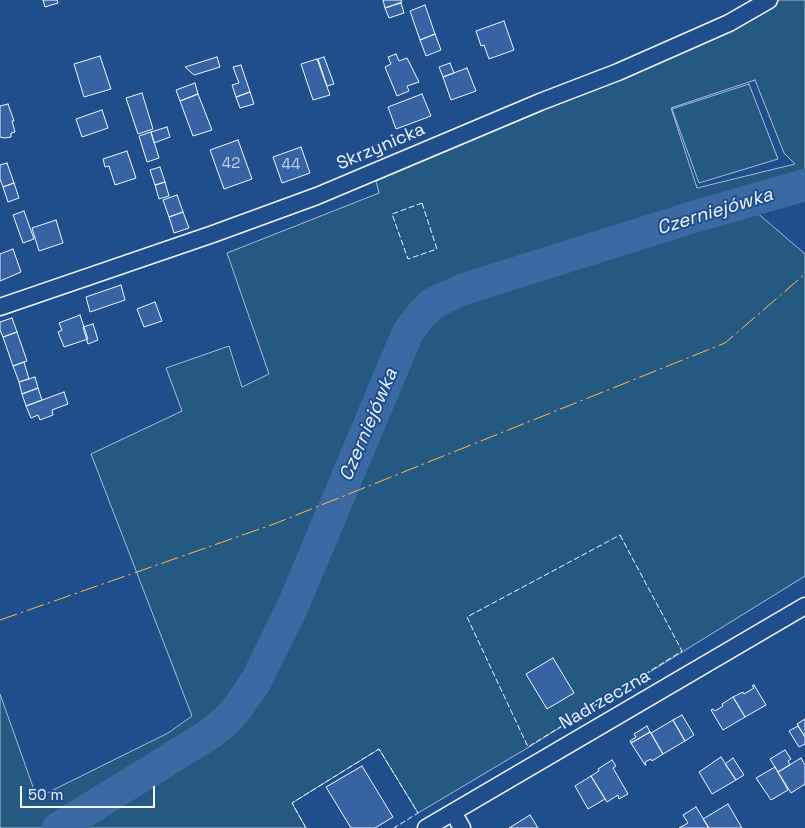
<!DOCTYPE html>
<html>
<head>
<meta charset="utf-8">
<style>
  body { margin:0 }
  #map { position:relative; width:805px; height:828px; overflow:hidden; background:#1f4e8c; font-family:"Space Grotesk",sans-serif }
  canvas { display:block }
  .scale { position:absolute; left:20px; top:786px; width:135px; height:22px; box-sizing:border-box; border:2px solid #f2f6ff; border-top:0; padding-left:6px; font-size:15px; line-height:18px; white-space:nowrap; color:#f2f6ff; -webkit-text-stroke:4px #1f4e8c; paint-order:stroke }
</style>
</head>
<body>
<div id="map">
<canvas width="805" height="828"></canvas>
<div class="scale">50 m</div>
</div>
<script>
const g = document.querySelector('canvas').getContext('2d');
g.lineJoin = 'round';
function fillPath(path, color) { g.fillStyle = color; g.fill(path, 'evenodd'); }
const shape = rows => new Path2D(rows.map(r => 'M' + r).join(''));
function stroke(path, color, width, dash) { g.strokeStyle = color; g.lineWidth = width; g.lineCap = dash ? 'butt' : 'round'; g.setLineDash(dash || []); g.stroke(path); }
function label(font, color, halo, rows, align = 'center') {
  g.font = font + ' "Space Grotesk",sans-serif'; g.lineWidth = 4; g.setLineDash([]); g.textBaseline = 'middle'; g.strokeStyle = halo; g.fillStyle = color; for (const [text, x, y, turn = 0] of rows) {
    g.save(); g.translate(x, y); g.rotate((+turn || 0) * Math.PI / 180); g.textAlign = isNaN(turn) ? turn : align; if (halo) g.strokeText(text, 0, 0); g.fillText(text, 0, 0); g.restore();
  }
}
const green = shape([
  [778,0,805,0,805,197,755,211,805,254,805,576,524,750,418,813,379,749,292,803,306,828,0,828,0,694,37,798,168,733,192,716,91,454,182,411,166,368,229,346,242,387,269,374,227,253,379,193,376,181,613,81,778,0],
  [755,80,784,153,795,164,697,188,671,108,755,80],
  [749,84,778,159,699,183,672,109,749,84]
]);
const river = shape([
  [58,828,210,734,228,719,241,703,256,681,292,608,408,332,421,315,433,303,464,289,690,218,805,185]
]);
const building = shape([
  [43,0,57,0,58,3,45,7,43,0],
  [383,0,401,0,402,2,385,8,383,0],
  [401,3,404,13,389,18,385,8,401,3],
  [425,5,435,34,420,40,410,11,425,5],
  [504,21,514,50,489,59,484,45,481,46,476,31,504,21],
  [435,34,441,50,426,56,420,40,435,34],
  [396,54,399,61,407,58,419,82,407,86,409,91,397,96,385,67,391,64,388,57,396,54],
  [100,56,111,89,84,97,74,64,100,56],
  [217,57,220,67,194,75,185,67,217,57],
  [324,57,334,84,327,86,318,59,324,57],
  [317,59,330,95,313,100,301,64,317,59],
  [450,63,454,73,443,77,439,67,450,63],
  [241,65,250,92,236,97,232,85,239,83,233,67,241,65],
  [467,68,476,91,451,100,443,77,467,68],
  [195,83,198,94,180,101,176,90,195,83],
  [250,92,254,104,240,108,236,97,250,92],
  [142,93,153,129,138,134,126,98,142,93],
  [198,94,212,130,193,136,180,101,198,94],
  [422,94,431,116,396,129,388,107,422,94],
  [8,104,14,121,12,121,15,132,11,133,11,137,5,138,0,137,0,106,8,104],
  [102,110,108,128,82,137,76,119,102,110],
  [167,127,170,137,154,143,151,132,167,127],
  [151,132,159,158,147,162,139,136,151,132],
  [238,140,252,179,224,189,210,150,238,140],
  [301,147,310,173,282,183,273,157,301,147],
  [127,151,136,178,115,185,109,166,105,167,103,159,127,151],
  [7,163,14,183,3,187,0,179,0,165,7,163],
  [160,167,165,182,155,185,150,170,160,167],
  [165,182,169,196,159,199,155,185,165,182],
  [14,183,19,198,8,202,3,187,14,183],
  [177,195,183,212,169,217,163,200,177,195],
  [24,211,34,239,23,243,13,215,24,211],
  [183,212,189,228,174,233,169,217,183,212],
  [56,220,63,243,39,251,32,228,56,220],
  [13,249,21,272,0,281,0,254,13,249],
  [121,285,125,300,90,312,86,297,121,285],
  [155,302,162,321,144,327,137,309,155,302],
  [80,315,88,339,64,347,58,332,62,330,59,323,80,315],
  [12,318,17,332,3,337,0,330,0,322,12,318],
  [93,324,98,340,88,344,83,327,93,324],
  [17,332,27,361,13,366,3,337,17,332],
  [24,362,29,379,19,382,13,366,24,362],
  [35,377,38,388,22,394,19,382,35,377],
  [38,388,42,400,26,406,22,394,38,388],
  [64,392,68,404,52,410,53,415,40,420,38,415,31,418,26,406,64,392],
  [553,658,574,693,547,709,526,674,553,658],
  [754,685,766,705,745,717,733,697,743,692,744,694,754,688,752,686,754,685],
  [733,697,745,717,723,730,711,710,713,709,715,711,723,706,722,704,733,697],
  [682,715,694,735,685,741,673,720,682,715],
  [805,719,805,737,797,724,805,719],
  [673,720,685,741,663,754,651,733,673,720],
  [647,726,650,732,631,743,630,741,636,737,634,734,647,726],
  [798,726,805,737,805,744,799,747,789,731,798,726],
  [650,732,663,754,652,761,651,759,645,762,646,765,645,765,631,743,650,732],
  [785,750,791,759,788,761,790,765,778,772,770,759,785,750],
  [721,757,736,780,712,794,699,772,721,757],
  [733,758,744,775,736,780,725,764,733,758],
  [801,758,805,765,805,784,791,793,778,772,801,758],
  [612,760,616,766,613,768,628,794,619,799,618,795,607,802,591,776,599,771,598,769,612,760],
  [362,766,393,817,375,828,351,828,326,787,362,766],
  [775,767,788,790,771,800,756,778,775,767],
  [591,776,605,799,588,809,575,786,591,776],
  [728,804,742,828,709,828,703,819,728,804],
  [696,807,709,828,679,828,688,823,683,815,696,807],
  [530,815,538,828,509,828,530,815]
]);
const street = shape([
  [0,307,213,234,317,196,540,102,618,72,729,23,769,0],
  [453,812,462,828],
  [426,828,805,606]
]);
const fence = shape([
  [422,203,437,249,408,259,392,214,422,203],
  [620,535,682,651,528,747,467,617,620,535],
  [306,828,292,803,379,749,418,813,394,828]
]);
const power = shape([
  [0,620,274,524,725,343,805,274]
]);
const numberNames = [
  ["42",231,164],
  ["44",291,165]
];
const streetNames = [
  ["Skrzynicka",381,147,-23],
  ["Nadrzeczna",605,700,-30]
];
const waterNames = [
  ["Czerniejówka",715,212,-17],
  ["Czerniejówka",369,425,-67]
];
fillPath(green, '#245a82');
stroke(green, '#a8bbd7', 1);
stroke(river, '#3b69a3', 32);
fillPath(building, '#3563a3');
stroke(building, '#f2f6ff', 1);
stroke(street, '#f2f6ff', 19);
stroke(street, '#1f4e8c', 16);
stroke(fence, '#f2f6ff', 1, [6, 2.5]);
stroke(power, '#ffb74d', 1, [18, 4, 2.5, 4]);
label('15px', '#c3d1e8', null, numberNames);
label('18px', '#f2f6ff', '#1f4e8c', streetNames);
label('italic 19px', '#f2f6ff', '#1f4e8c', waterNames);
</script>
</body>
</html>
